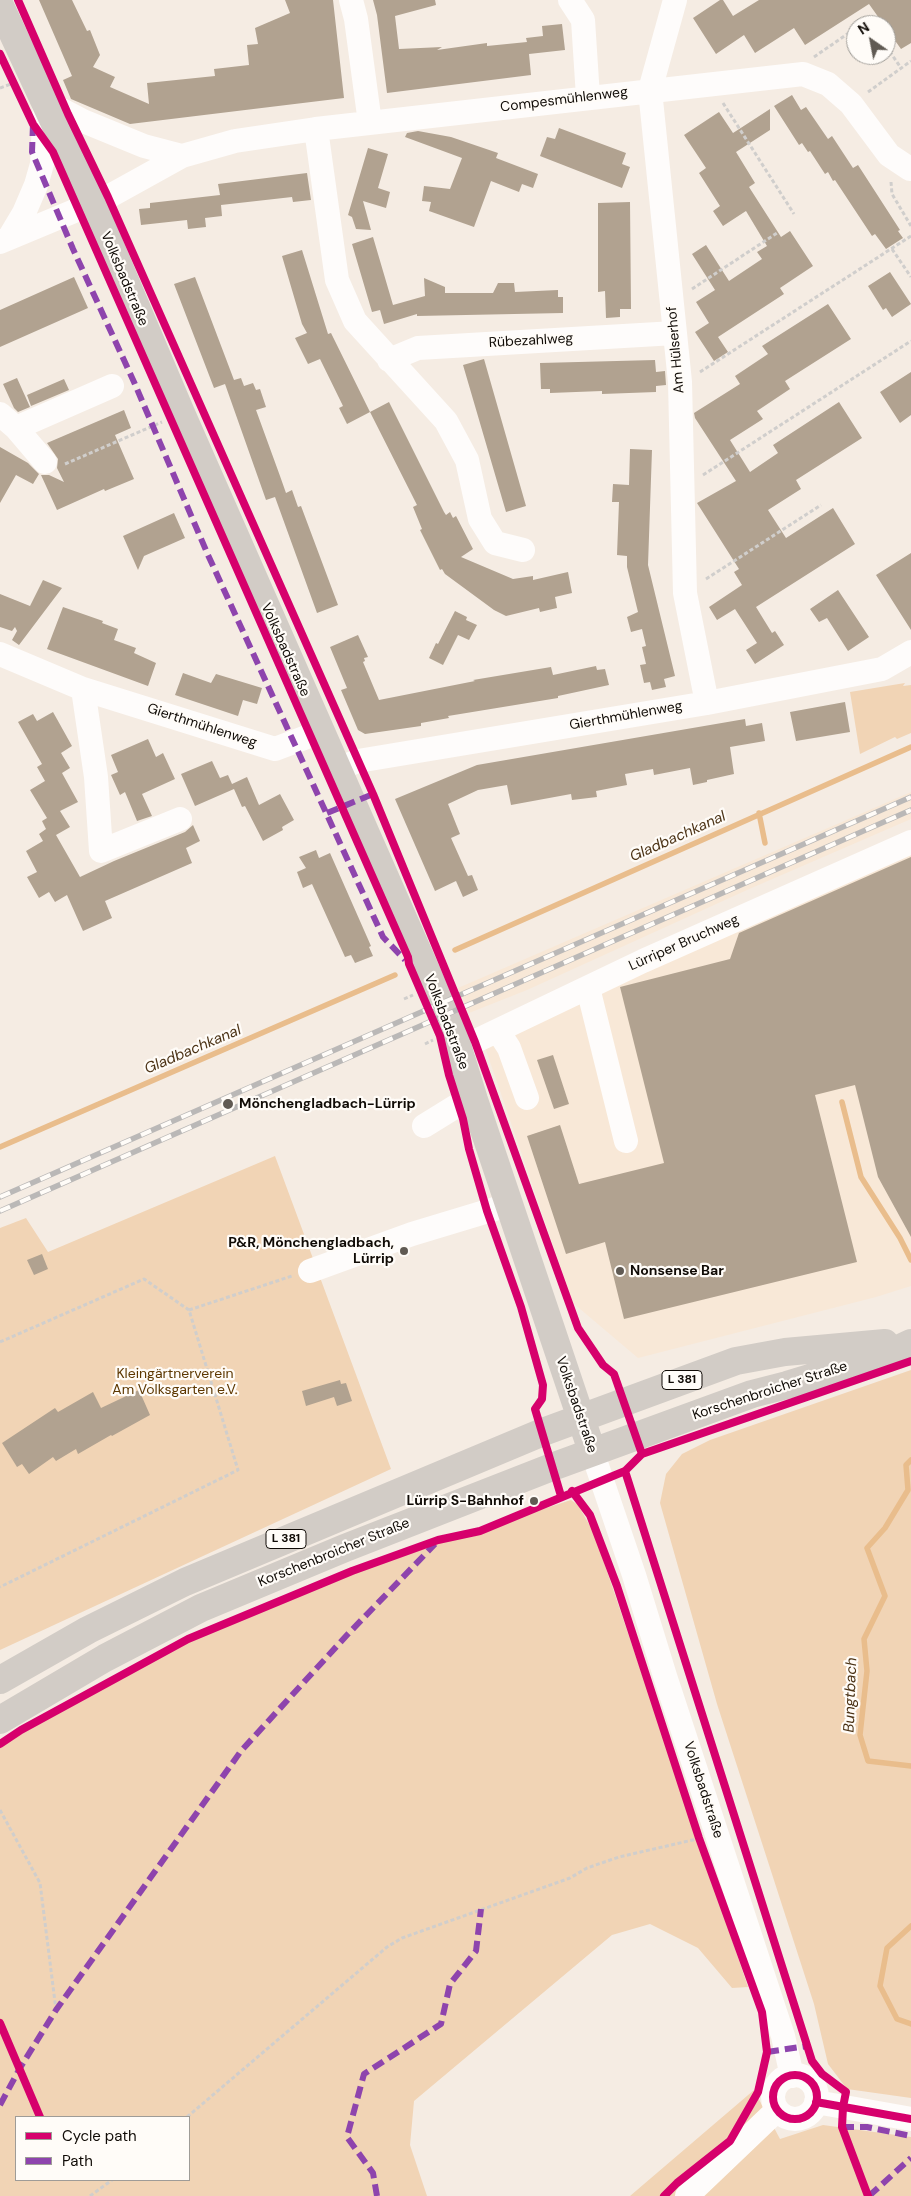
<!DOCTYPE html>
<html>
<head>
<meta charset="utf-8">
<style>
  body { margin:0 }
  #map { position:relative; width:911px; height:2196px; overflow:hidden; background:#f5ece3; font-family:"DM Sans",sans-serif }
  canvas { display:block }
  .legend { position:absolute; left:15px; top:2116px; width:175px; height:65px; box-sizing:border-box; background:#fffcf8; border:1px solid #9f9c97; margin:0; padding:6px 9px; list-style:none; font-size:15px; color:#100b06 }
  .legend li { display:flex; align-items:center; gap:10px; height:25px }
  .legend b { width:25px; border:1px solid #9f9c97 }
  .north { position:absolute; left:846px; top:15px; width:50px; height:50px; box-sizing:border-box; background:#fffcf8; border:1px solid #9f9c97; border-radius:50%; rotate:327deg; font-size:14px; font-weight:700; line-height:20px; text-align:center; color:#100b06 }
  .north::after { content:''; display:block; margin:auto; width:18px; height:22px; background:#605a53; clip-path:polygon(50% 0,100% 100%,50% 72%,0 100%) }
</style>
</head>
<body>
<div id="map">
<canvas width="911" height="2196"></canvas>
<ul class="legend">
<li><b style="height:6px;background:#d6006c"></b>Cycle path</li>
<li><b style="height:6px;background:#8e44ad"></b>Path</li>
</ul>
<div class="north">N</div>
</div>
<script>
const g = document.querySelector('canvas').getContext('2d');
g.lineJoin = 'round';
function fillPath(path, color) { g.fillStyle = color; g.fill(path, 'evenodd'); }
const shape = rows => new Path2D(rows.map(r => 'M' + r).join(''));
function stroke(path, color, width, dash) { g.strokeStyle = color; g.lineWidth = width; g.lineCap = dash ? 'butt' : 'round'; g.setLineDash(dash || []); g.stroke(path); }
function label(font, color, halo, rows, align = 'center') {
  g.font = font + ' "DM Sans",sans-serif'; g.lineWidth = 4.5; g.setLineDash([]); g.textBaseline = 'middle'; g.strokeStyle = halo; g.fillStyle = color; for (const [text, x, y, turn = 0] of rows) {
    g.save(); g.translate(x, y); g.rotate((+turn || 0) * Math.PI / 180); g.textAlign = isNaN(turn) ? turn : align; if (halo) g.strokeText(text, 0, 0); g.fillText(text, 0, 0); g.restore();
  }
}
const built = shape([
  [911,792,911,819,747,890,527,990,469,1013,458,988],
  [911,833,911,1286,876,1297,638,1358,573,1303,478,1027]
]);
const green = shape([
  [905,683,903,686,911,685,911,733,897,739,895,737,860,754,850,692],
  [275,1156,391,1469,0,1650,0,1228,26,1218,48,1252],
  [911,1370,911,2098,847,2089,828,2064,814,2004,717,1704,660,1503,666,1474,682,1454,710,1440],
  [571,1500,578,1505,594,1533,748,1987,732,1988,698,1948,650,1924,612,1935,414,2101,410,2145,427,2196,0,2196,0,1745,188,1639,352,1571],
  [16,2117,189,2117,189,2180,16,2180],
  [754,2090,780,2139,823,2125,911,2137,911,2196,630,2196]
]);
const stream = shape([
  [759,813,765,843],
  [455,950,911,747],
  [842,1102,861,1177,900,1238,911,1260],
  [0,1147,395,975],
  [911,1460,906,1465,908,1490,885,1528,867,1548,885,1596,864,1639,867,1671,860,1735,868,1761,911,1766],
  [911,1926,887,1948,880,1986,897,2019,911,2024]
]);
const building = shape([
  [39,0,72,0,87,31,90,30,100,55,93,67,115,77,110,87,149,104,147,83,215,76,214,69,249,65,247,45,258,44,255,28,290,13,285,0,333,0,344,98,130,124,71,99,63,80,72,76],
  [373,0,435,0,436,5,395,16,399,49,442,47,437,50,487,43,487,46,527,42,526,38,543,36,542,26,562,24,565,50,529,54,531,75,387,93,377,15],
  [720,0,723,0,733,16,759,0,911,0,911,43,901,49,869,4,805,45,794,28,755,53,744,35,716,54,693,18],
  [792,95,801,110,806,107,828,139,832,136,853,168,858,165,900,230,898,231,903,238,886,249,875,234,872,236,835,180,833,181,828,172,825,174,810,151,808,152,802,143,799,145,774,106],
  [770,109,770,130,736,152,755,183,749,187,781,237,790,231,813,266,780,288,784,294,718,337,728,352,714,361,695,332,709,323,696,302,715,290,692,254,706,245,729,281,762,259,757,252,767,246,746,211,723,226,713,211,720,206,699,173,706,168,684,135,719,112,733,133],
  [559,128,626,153,622,164,630,167,622,188,540,156,547,137,555,139],
  [418,131,451,137,498,153,496,158,538,174,533,188,522,184,519,192,491,181,474,227,429,211,431,202,422,201,424,186,450,189,462,158,405,137,407,133],
  [368,148,388,154,378,188,390,192,386,208,363,201,371,230,356,229,352,217,348,215],
  [307,173,311,200,293,202,292,197,221,205,222,216,205,218,206,227,188,229,187,220,141,225,139,209,150,208,150,203,220,195,218,184],
  [630,202,631,309,620,309,620,317,606,318,605,291,598,292,598,203],
  [373,237,393,305,425,296,424,278,445,287,445,293,493,293,498,283,514,283,515,292,558,290,558,297,563,297,563,313,417,316,417,314,384,324,380,310,372,312,352,244],
  [302,250,328,334,331,333,370,412,389,402,444,512,446,515,450,512,453,518,456,516,473,549,461,557,513,579,533,576,533,580,568,572,572,593,555,597,557,608,540,612,539,608,506,616,494,610,445,574,442,569,440,570,420,530,422,529,413,507,417,505,370,412,347,424,339,408,343,406,320,359,308,364,295,338,307,333,302,324,282,256],
  [890,272,911,304,892,317,886,308,883,310,868,286],
  [74,277,88,308,0,347,0,310],
  [195,277,234,380,241,378,244,386,253,383,256,390,260,389,266,407,256,410,280,476,286,493,292,490,298,507,301,506,338,605,317,613,275,497,266,500,225,384,214,388,174,284],
  [828,304,851,339,785,381,790,389,757,411,763,419,730,440,750,472,778,453,773,445,839,402,862,438,796,480,801,489,768,510,786,538,833,508,855,544,756,607,772,633,775,631,784,645,755,664,746,650,757,643,735,609,717,620,709,607,742,585,734,572,739,569,697,503,736,481,695,418,694,413,740,384,735,376,768,354,762,346],
  [484,359,526,506,506,512,463,365],
  [655,360,656,372,665,371,666,385,656,386,656,392,602,394,602,391,550,393,550,389,541,389,540,363],
  [911,372,911,415,900,423,880,392],
  [17,378,30,407,18,412,14,408,3,384],
  [64,379,69,390,31,406,27,395],
  [124,410,131,428,115,435,134,479,105,491,104,489,57,510,41,475,49,475,64,482,57,468,58,459,47,443],
  [0,447,28,463,39,474,33,484,16,475,0,503],
  [630,449,652,450,648,565,675,676,664,679,666,687,652,690,650,682,644,683,640,665,646,664,642,647,646,646,642,629,631,632,627,617,638,612,627,567,627,556,617,555,619,502,612,502,613,484,629,485],
  [174,513,185,538,144,556,138,570,123,536],
  [911,553,911,630,876,575],
  [43,580,62,588,19,645,12,640,17,631,15,627,12,631,0,627,0,594,30,606],
  [838,590,869,637,848,651,827,618,819,622,810,609],
  [63,607,103,621,102,623,118,629,114,640,136,648,134,653,156,663,148,686,47,649],
  [455,611,467,617,466,620,477,625,469,640,458,635,443,665,429,658,436,643,438,644],
  [358,635,368,657,364,658,365,661,363,662,379,700,475,681,473,680,551,667,553,675,596,666,597,670,605,669,609,685,558,696,558,698,448,716,449,718,421,723,421,726,365,734,358,730,341,690,347,688,330,647],
  [183,673,211,683,216,674,262,688,257,704,243,700,238,716,175,695],
  [845,702,850,732,796,741,790,712],
  [53,712,72,746,61,753,70,768,62,773,78,802,60,811,70,827,56,835,80,877,114,861,185,832,193,825,200,841,186,848,192,863,105,901,112,918,83,931,67,895,55,902,49,892,39,898,27,877,37,872,26,851,43,841,39,834,46,829,42,821,47,818,30,790,45,781,37,767,42,764,18,722,33,714,37,721],
  [745,719,746,726,762,723,765,741,730,747,734,774,707,780,707,782,693,785,690,768,654,775,653,769,625,774,627,785,596,791,597,797,572,800,571,794,511,805,507,785,478,790,448,804,460,834,451,838,468,876,472,875,478,890,463,897,456,881,435,891,395,799,477,765],
  [148,739,156,757,163,753,175,779,142,794,152,816,137,821,125,792,120,795,111,775,118,772,111,755],
  [212,761,220,778,228,775,232,784,247,777,259,805,280,794,294,820,282,827,283,830,263,841,245,806,242,807,234,789,195,806,181,774],
  [316,850,319,858,330,853,371,946,369,947,373,956,355,963,351,955,345,957,312,884,303,888,297,872,306,868,299,857],
  [911,857,911,1237,878,1177,855,1085,815,1095,857,1262,624,1319,605,1242,566,1254,527,1136,560,1125,579,1184,664,1163,620,987,730,959,739,933],
  [553,1055,569,1104,554,1109,537,1060],
  [42,1254,48,1269,34,1275,27,1260],
  [340,1380,341,1384,346,1383,352,1401,337,1406,334,1397,306,1406,302,1391],
  [139,1390,150,1415,112,1436,111,1435,78,1454,76,1449,56,1461,53,1457,29,1474,22,1464,17,1467,2,1443,55,1408,58,1412,93,1392,101,1408]
]);
const path = shape([
  [861,25,869,20,872,25],
  [886,46,901,68],
  [814,57,856,28],
  [0,88,11,84],
  [868,92,911,61],
  [723,103,794,214],
  [891,182,892,194,911,226],
  [892,249,911,277],
  [692,289,777,233],
  [700,372,911,236],
  [65,464,162,422],
  [703,475,911,341],
  [706,579,821,505],
  [404,999,413,995],
  [425,1044,433,1040],
  [189,1310,292,1276],
  [0,1342,144,1279,189,1310,238,1470,0,1587],
  [0,1810,40,1883,56,2010],
  [187,2117,387,1947,402,1938,570,1878,587,1868,619,1857,697,1839],
  [90,2196,112,2180]
]);
const minor = shape([
  [351,0,356,19,370,123],
  [570,0,583,20,588,97],
  [675,0,650,90,680,382,685,593,707,703],
  [316,129,337,280,355,321,446,421,467,460,480,519,495,543,523,550],
  [9,238,24,213,36,185,42,164,45,101,83,121,144,146,182,156],
  [0,242,108,197,182,156,235,141,316,129,803,74,828,84,851,104,889,155,910,169],
  [389,360,418,348,675,333],
  [0,414,16,428,112,386],
  [16,428,45,462],
  [0,654,83,689,275,749,320,732],
  [83,689,96,777,101,851,180,819],
  [337,769,358,761,707,703,882,669,911,652],
  [588,988,626,1141],
  [498,1031,509,1048,527,1098],
  [459,1049,643,961,911,842],
  [424,1126,458,1105,474,1100],
  [310,1271,412,1234,508,1205],
  [592,1451,634,1575,665,1676,783,2036,792,2076],
  '773 2097a22 22 0 1 1 44 0a22 22 0 1 1-44 0Z',
  [816,2102,911,2119],
  [687,2196,777,2110]
]);
const major = shape([
  [0,6,92,203,181,413,453,1032,474,1100,592,1451],
  [0,1680,88,1630,185,1582,543,1432,736,1361,785,1352,885,1343],
  [0,1720,105,1658,201,1608,345,1548,552,1467,752,1394,787,1385,883,1356,911,1343]
]);
const rail = shape([
  [0,1197,911,797],
  [0,1211,911,810]
]);
const quiet = shape([
  [33,124,32,152,73,249,134,382,208,555,383,937,405,960],
  [327,813,373,794],
  [767,2052,807,2046],
  [0,2105,20,2068,56,2010,241,1751,347,1635,435,1544],
  [842,2127,867,2127,911,2136],
  [377,2196,373,2173,347,2137,364,2074,441,2024,450,1984,476,1951,481,1909],
  [869,2196,911,2158]
]);
const cycleway = shape([
  [18,0,68,114,108,197,373,794,475,1042,578,1328,603,1365,614,1374,642,1454],
  [0,54,33,124,53,152,408,957,409,964,440,1036,449,1075,463,1119,469,1149,487,1211,521,1307,543,1385,542,1399,535,1409,561,1496],
  [625,1471,812,2061,822,2074,846,2092,843,2107,842,2127,868,2196],
  [572,1491,590,1515,617,1586,699,1838,762,2012,767,2052,758,2092,730,2141,677,2183,664,2196],
  [0,1744,21,1730,188,1639,352,1571,438,1540,480,1531,625,1471,642,1454,911,1361],
  [0,2023,40,2117],
  '773 2097a22 22 0 1 1 44 0a22 22 0 1 1-44 0Z',
  [816,2102,911,2119]
]);
const markers = [
  [228,1104,6,"#605a53"],
  [404,1251,5,"#605a53"],
  [620,1271,5,"#605a53"],
  [534,1501,5,"#605a53"]
];
const shields = [
  [682,1380,40],
  [286,1539,40]
];
const shieldNames = [
  ["L 381",682,1380],
  ["L 381",286,1539]
];
const streetNames = [
  ["Compesmühlenweg",564,100,-7],
  ["Volksbadstraße",124,279,67],
  ["Rübezahlweg",531,341,-3],
  ["Am Hülserhof",676,350,-95],
  ["Volksbadstraße",285,650,66],
  ["Gierthmühlenweg",626,716,-10],
  ["Gierthmühlenweg",202,726,18],
  ["Lürriper Bruchweg",684,943,-24],
  ["Volksbadstraße",446,1022,69],
  ["Korschenbroicher Straße",770,1391,-18],
  ["Volksbadstraße",576,1405,71],
  ["Korschenbroicher Straße",334,1553,-22],
  ["Volksbadstraße",703,1790,72]
];
const poiNames = [
  ["Mönchengladbach-Lürrip",239,1104],
  ["P&R, Mönchengladbach,",394,1243,"right"],
  ["Lürrip",394,1259,"right"],
  ["Nonsense Bar",630,1271],
  ["Lürrip S-Bahnhof",524,1501,"right"]
];
const parkNames = [
  ["Kleingärtnerverein",175,1374],
  ["Am Volksgarten e.V.",175,1390]
];
const waterNames = [
  ["Gladbachkanal",678,837,-24],
  ["Gladbachkanal",193,1050,-23],
  ["Bungtbach",851,1695,-88]
];
fillPath(built, '#f8e8d7');
fillPath(green, '#f1d4b5');
stroke(stream, '#e9bd8c', 5.5);
fillPath(building, '#b1a290');
stroke(path, '#d0cecc', 3, [4, 2.5]);
stroke(minor, '#fefcfb', 24);
stroke(major, '#d2ccc6', 28);
stroke(rail, '#bab8b7', 5.5);
stroke(rail, '#fffcf8', 4, [11]);
stroke(quiet, '#8e44ad', 6, [12, 6]);
stroke(cycleway, '#d6006c', 8);
for (const [x, y, r, color] of markers) { const dot = new Path2D(); dot.arc(x, y, r, 0, 2 * Math.PI); g.fillStyle = color; g.fill(dot); stroke(dot, '#fffcf8', 2); }
for (const [x, y, w] of shields) { const box = new Path2D(); box.roundRect(x - w / 2, y - 9.5, w, 19, 4); g.fillStyle = '#fffcf8'; g.fill(box); stroke(box, '#100b06', 1); }
label('bold 12px', '#100b06', null, shieldNames);
label('14px', '#100b06', '#fffcf8', streetNames);
label('bold 14px', '#100b06', '#fffcf8', poiNames, 'left');
label('14px', '#5d3700', '#fffcf8', parkNames);
label('italic 15px', '#4c3316', '#fffcf8', waterNames);
</script>
</body>
</html>
